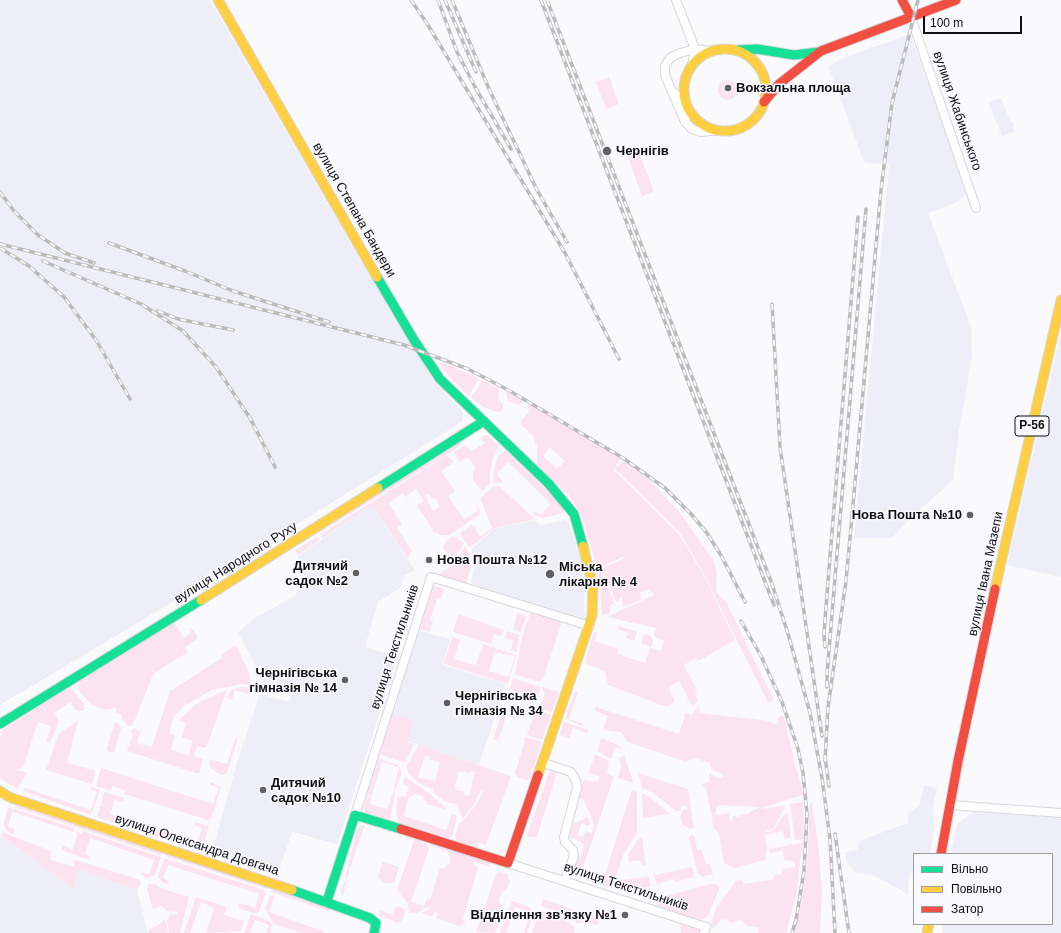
<!DOCTYPE html>
<html>
<head>
<meta charset="utf-8">
<style>
  body { margin:0 }
  #map { position:relative; width:1061px; height:933px; overflow:hidden; background:#fafafc; font-family:Helvetica,sans-serif }
  canvas { display:block }
  .legend { position:absolute; left:913px; top:853px; width:140px; height:72px; box-sizing:border-box; background:#f9f9fd; border:1px solid #9b9ba0; margin:0; padding:5px 7px; list-style:none; font-size:12px; color:#0e0e14 }
  .legend li { display:flex; align-items:center; gap:8px; height:20px }
  .legend b { width:20px; border:1px solid #9b9ba0 }
  .scale { position:absolute; left:923px; top:16px; width:99px; height:18px; box-sizing:border-box; border:2px solid #0e0e14; border-top:0; padding-left:5px; font-size:12px; line-height:14px; white-space:nowrap; color:#0e0e14; -webkit-text-stroke:3px #f9f9fd; paint-order:stroke }
</style>
</head>
<body>
<div id="map">
<canvas width="1061" height="933"></canvas>
<ul class="legend">
<li><b style="height:5px;background:#16e098"></b>Вільно</li>
<li><b style="height:5px;background:#ffcf43"></b>Повільно</li>
<li><b style="height:5px;background:#f24e42"></b>Затор</li>
</ul>
<div class="scale">100 m</div>
</div>
<script>
const g = document.querySelector('canvas').getContext('2d');
g.lineJoin = 'round';
function fillPath(path, color) { g.fillStyle = color; g.fill(path, 'evenodd'); }
const shape = rows => new Path2D(rows.map(r => 'M' + r).join(''));
function stroke(path, color, width, dash) { g.strokeStyle = color; g.lineWidth = width; g.lineCap = dash ? 'butt' : 'round'; g.setLineDash(dash || []); g.stroke(path); }
function label(font, color, halo, rows, align = 'center') {
  g.font = font + ' Helvetica,sans-serif'; g.lineWidth = 3; g.setLineDash([]); g.textBaseline = 'middle'; g.strokeStyle = halo; g.fillStyle = color; for (const [text, x, y, turn = 0] of rows) {
    g.save(); g.translate(x, y); g.rotate((+turn || 0) * Math.PI / 180); g.textAlign = isNaN(turn) ? turn : align; if (halo) g.strokeText(text, 0, 0); g.fillText(text, 0, 0); g.restore();
  }
}
const built = shape([
  [0,0,210,0,359,258,398,318,431,376,448,397,462,410,463,421,270,541,264,547,0,705],
  [910,34,968,192,958,202,928,213,971,327,972,357,959,432,953,480,917,512,892,538,854,538,889,165,864,162,828,66,848,56],
  [1001,98,1010,121,1012,121,1014,126,1012,126,1014,131,1002,136,988,102],
  [1061,332,1061,577,1007,565],
  [372,505,415,570,404,576,401,587,378,602,365,647,398,657,337,844,292,832,277,876,211,854,238,760,260,694,289,702,297,682,288,690,265,684,238,632,258,616,295,596,304,578,298,556],
  [535,520,541,525,565,520,569,522,583,567,585,620,474,585,471,581,475,567,471,549,494,529],
  [417,630,450,639,443,665,506,684,479,765,407,741,402,754,379,747,399,686,402,686,403,683,401,681],
  [924,785,937,788,933,807,934,827,932,843,930,854,914,854,914,870,909,874,908,894,873,875,856,873,847,863,845,852,858,849,859,841,908,823,908,813,919,806],
  [974,812,1061,817,1061,933,942,933,943,924,1052,924,1052,854,951,854,957,824],
  [0,835,74,888,78,869,137,890,148,933,0,933]
]);
const green = shape([
  [609,77,619,104,606,109,596,82],
  '718 90a10 10 0 1 1 20 0a10 10 0 1 1-20 0Z',
  [639,153,654,191,642,196,628,157],
  [438,361,479,378,469,396,449,377],
  [483,380,499,389,498,398,503,405,503,410,497,412,484,407,471,398],
  [506,391,524,401,519,405,508,401],
  [530,404,621,458,614,470,679,534,703,574,735,640,698,661,696,658,684,665,697,690,695,692,698,702,692,706,679,681,668,687,675,701,667,707,608,685,605,671,586,664,585,660,594,632,597,633,594,641,619,649,617,654,645,663,650,648,661,651,664,641,656,638,654,635,656,628,607,617,654,595,650,589,640,592,641,600,623,607,621,596,619,601,616,602,603,568,625,558,625,556,601,567,614,603,610,606,610,613,602,615,600,586,596,564,581,514,569,495,537,466,537,446,533,436,521,425,521,420,529,412,528,407],
  [550,447,565,461,557,469,543,456],
  [486,434,500,446,494,454,490,473,490,484,482,491,473,480,473,472,476,469,468,457,459,462,454,452,466,445,471,452,485,443,481,437],
  [460,442,462,445,320,532,319,529],
  [505,450,561,504,564,511,563,513,542,518,536,516,533,513,536,511,541,515,551,504,508,462,497,474,503,482,493,483,495,465,499,455],
  [447,455,454,462,441,471,455,491,448,496,464,519,479,510,474,501,480,509,479,515,449,535,441,535,434,532,417,506,424,501,416,489,407,495,407,498,403,493,388,503,402,524,397,528,412,551,408,558,372,505,322,538,321,534],
  [428,493,432,499,435,498,440,507,433,511,425,495],
  [623,461,643,473,682,515,713,560,717,572,716,592,726,602,774,700,768,703,704,574,680,533,615,469],
  [499,486,535,519,493,529,470,548,461,536,461,532,472,524,480,537,492,528,480,498,494,487],
  [317,537,320,540,298,555,295,550],
  [451,537,455,537,464,543,453,560,443,548,445,542],
  [465,546,471,557,471,567,466,585,437,575,454,565],
  [432,585,444,589,441,599,437,599,430,620,433,621,430,632,418,629],
  [531,611,562,621,543,679,539,682,515,674,523,634],
  [517,613,526,616,521,632,513,629],
  [458,614,504,630,502,636,494,634,491,644,453,632],
  [174,623,184,638,191,633,189,629,191,628,197,636,197,639,185,647,188,652,156,672,152,677,135,720,131,726,128,726,122,719,122,715,116,713,116,708,105,710,91,705,78,689,79,681],
  [619,626,637,632,634,641,626,638,628,633,618,629],
  [507,631,519,635,517,652,511,650,513,641,505,638],
  [644,634,651,636,653,641,651,647,641,643],
  [452,637,460,639,454,659,460,661,476,665,483,644,496,648,489,671,498,674,509,677,515,656,497,653,494,659,497,649,514,654,516,656,508,684,444,664],
  [236,645,250,675,250,685,242,684,212,690,184,706,173,718,169,733,175,735,171,750,188,755,193,741,182,737,186,723,180,721,181,718,199,702,227,690,206,748,197,746,194,756,203,759,199,774,127,751,133,735,130,731,135,728,140,733,137,743,152,747,170,691,222,658,220,655],
  [513,678,541,687,537,698,510,689],
  [70,687,84,704,84,711,77,711,70,702,54,713,59,722,50,742,46,742,51,726,38,722,23,767,18,770,27,773,18,788,17,789,0,778,0,737,2,734,0,732],
  [241,687,251,688,248,694,235,690,232,700,227,698,231,690],
  [543,687,559,692,552,712,540,708,545,692,542,691],
  [575,691,578,692,569,719,584,724,580,725,565,719],
  [699,706,700,713,761,720,777,724,778,718,783,715,803,794,799,796,764,807,764,809,786,805,773,829,766,831,763,814,766,833,773,830,787,811,791,837,785,839,783,831,765,835,767,848,765,860,734,868,724,863,719,834,714,829,712,820,716,814,720,816,721,814,729,813,730,820,732,821,733,816,740,817,741,814,747,814,760,807,720,805,716,807,716,813,712,818,706,788,702,785,709,781,709,774,722,778,724,775,711,769,710,763,694,758,686,762,628,742,621,732,603,730,608,716,595,711,596,707,679,734,686,713,691,715],
  [536,709,551,715,542,740,527,735],
  [502,712,507,714,498,741,493,739],
  [390,713,413,720,407,742,414,744,405,763,377,753,379,748,401,754,379,747],
  [78,721,67,763,95,771,92,784,46,770,59,733],
  [115,722,119,724,121,728,114,753,106,751],
  [564,722,588,730,588,733,573,728,569,738,559,735],
  [236,737,238,738,227,773,222,775,214,771,210,767,209,759,227,764],
  [526,737,542,742,530,778,527,780,517,777,515,773],
  [601,738,616,744,624,750,616,747,611,759,597,751],
  [419,745,511,776,486,845,478,842,478,849,456,841,455,837,458,826,476,805,484,790,481,789,476,801,463,818,456,804,445,802,434,793,433,789,417,782,409,774,406,767],
  [425,755,430,757,429,759,440,763,435,781,418,777],
  [459,771,470,773,471,771,475,772,469,796,464,795,464,791,457,790,455,787],
  [595,754,609,761,607,774,614,777,580,876,572,874,575,856,581,856,584,844,571,837,568,826,588,817,590,824,588,826,582,823,577,835,583,837,586,831,592,833,594,826,591,815,583,799,578,798,584,779,593,782,599,781,599,776,589,773],
  [622,756,624,756,634,783,618,778,621,767,619,758],
  [376,758,398,765,402,772,396,789,394,789,399,767,382,762,371,797,367,795],
  [551,767,558,769,537,837,528,837,527,835],
  [101,768,213,804,219,788,210,785,210,782,221,787,211,819,208,820,124,794,125,790,112,786,111,790,96,786],
  [638,773,688,789,694,828,690,829,683,825,680,816,684,809,688,810,687,806,681,806,680,811,676,811,653,793,642,788],
  [405,777,430,794,446,808,446,810,427,804,422,796,415,794,408,798,404,816,446,830,452,814,457,816,452,837,448,838,398,822,396,810,398,796,406,797,409,786,403,784],
  [91,787,100,790,91,815,23,791,25,788,91,810,97,792,91,789],
  [634,790,637,792,637,833,623,855,612,888,584,879,586,874,604,878,631,792],
  [394,791,395,794,390,820,365,812,363,809,367,796,371,798,370,804,387,809],
  [104,792,124,798,123,802,114,800,111,813,108,807,110,814,198,842,202,828,194,825,196,822,209,826,202,849,200,851,111,822,107,819,107,814,106,821,97,817,101,805,107,806,101,804],
  [642,793,651,798,670,814,643,818],
  [803,802,804,839,795,840,790,804],
  [810,803,812,803,818,843,822,891,820,933,793,933,801,905,807,866],
  [15,805,162,852,161,855,15,807],
  [8,807,13,809,8,826,14,829,14,834,8,832,5,828,4,824],
  [14,809,74,828,73,832,13,812],
  [365,825,349,871,343,896,341,892,344,882,346,882,347,879,345,878,357,829,360,826],
  [76,831,82,834,83,831,161,857,155,875,147,879,141,874,142,872,149,874,154,860,90,838,85,854,91,856,90,860,62,850,63,846,73,850,77,834],
  [2,832,51,851,51,860,74,867,74,861,76,860,138,879,141,883,137,890,78,869,74,889,2,836],
  [692,835,695,837,697,850,702,850,706,864,710,864,713,874,702,877,697,872,689,837],
  [640,837,642,837,646,865,643,866,640,860,629,861,628,855],
  [415,838,424,843,490,861,489,867,474,861,474,865,478,868,463,918,465,923,459,926,436,918,438,913,434,912,432,917,422,913,431,907,428,907,417,913,409,913,408,904,397,890],
  [426,844,449,852,450,863,443,869,440,868,430,900,427,899,424,906,411,902,429,849],
  [802,843,797,892,786,933,758,933,759,927,747,926,741,920,730,923,727,920,721,919,714,928,710,927,716,908,736,881,742,880,744,884,772,880,775,875,782,874,781,869,795,867,794,861,784,860,783,851,771,853,768,849],
  [166,853,267,886,267,889,165,856],
  [164,858,264,890,266,892,260,909,258,913,253,913,239,908,239,903,255,908,259,894,168,865,163,878,169,881,168,884,162,882,158,877],
  [383,862,399,867,394,883,383,883,378,877],
  [692,867,694,877,676,882,674,879,657,884,654,875],
  [497,871,507,874,510,881,506,890,502,892,499,901,502,907,495,914,501,919,495,933,475,931,478,927],
  [649,877,651,887,631,889,631,894,617,890,620,880],
  [149,884,155,884,158,887,189,897,180,933,169,933,167,920,170,915,177,914,178,912,166,911,162,906,153,909,147,889],
  [709,884,717,884,720,887,707,917,700,920,656,906,657,899],
  [272,886,332,907,329,911,271,892],
  [275,895,269,912,322,931,323,933,302,933,274,924,265,909,270,896],
  [196,897,227,907,224,915,244,921,241,931,206,933,214,908,201,902,190,933,184,933],
  [543,899,599,919,597,925,586,922,577,923,572,917,541,906],
  [512,901,529,907,533,913,527,933,524,933,530,912,515,907,506,933,500,933],
  [396,906,405,909,404,918,401,921,398,923,378,915,380,910,392,915],
  [540,910,566,919,566,921,575,928,574,933,532,933],
  [251,914,269,921,272,925,271,933,266,933,269,925,255,920,250,933,244,933],
  [165,919,168,933,149,933,148,930,159,925],
  [686,922,702,930,701,933,681,933,680,923]
]);
const street = shape([
  [676,0,695,49,692,66],
  [911,17,976,208],
  [711,51,695,49,680,53,670,58,665,66,665,75,685,122,692,129,701,132,720,130],
  [675,93,688,107,685,122],
  [544,763,571,772,576,781,577,788,564,837,565,842,573,850,574,856,565,880],
  [950,805,1061,813],
  [355,815,431,577,590,626],
  [508,863,706,927,704,933]
]);
const fast = shape([
  [738,50,757,49,794,55,819,52],
  [377,277,414,340,440,379,549,484,574,514,583,546],
  [378,488,484,421],
  [0,724,201,600],
  [292,890,370,918,376,923,374,933],
  [327,901,355,815,401,829]
]);
const slow = shape([
  [218,0,377,277],
  '684 90a41 41 0 1 1 82 0a41 41 0 1 1-82 0Z',
  [995,589,1061,300],
  [201,600,378,488],
  [538,775,592,616,593,587,583,546],
  [0,791,9,797,292,890],
  [927,933,929,924]
]);
const jam = shape([
  [902,0,911,17],
  [764,102,779,84,821,51,956,0],
  [401,829,508,863,538,775],
  [941,854,958,761,995,589]
]);
const rail = shape([
  [411,0,428,25,565,253,619,359],
  [438,0,457,52,475,87,511,149],
  [445,0,476,72],
  [452,0,489,89,537,190,567,242],
  [541,0,774,605],
  [547,0,772,584,789,637,810,713,822,778,830,839,835,933],
  [0,192,14,211,38,235,65,253,94,263],
  [109,243,185,271,233,291,329,322],
  [0,244,404,345,468,369,510,391,623,458,665,488,691,514,707,533,722,557,745,602],
  [0,248,29,266,64,297,96,340,130,399],
  [43,261,141,304,183,331,216,367,250,418,275,467],
  [772,304,780,447,822,736],
  [158,311,178,319,233,330],
  [741,621,761,656,782,702,798,749,803,773,807,814,804,871,796,920,792,933],
  [825,647,824,634,828,581,858,217],
  [827,687,827,674,866,209],
  [825,756,829,786],
  [825,761,828,707,846,581,852,516,881,190,892,103,918,0],
  [835,834,849,933]
]);
const markers = [
  [728,88,4,"#616165"],
  [607,151,5,"#616165"],
  [970,515,4,"#616165"],
  [429,560,4,"#616165"],
  [356,573,4,"#616165"],
  [550,574,5,"#616165"],
  [345,680,4,"#616165"],
  [447,703,4,"#616165"],
  [263,790,4,"#616165"],
  [625,915,4,"#616165"]
];
const shields = [
  [1032,426,34]
];
const shieldNames = [
  ["Р-56",1032,426]
];
const poiNames = [
  ["Вокзальна площа",736,88],
  ["Чернігів",616,151],
  ["Нова Пошта №10",962,515,"right"],
  ["Нова Пошта №12",437,560],
  ["Дитячий",348,566,"right"],
  ["садок №2",348,581,"right"],
  ["Міська",559,567],
  ["лікарня № 4",559,582],
  ["Чернігівська",337,673,"right"],
  ["гімназія № 14",337,688,"right"],
  ["Чернігівська",455,696],
  ["гімназія № 34",455,711],
  ["Дитячий",271,783],
  ["садок №10",271,798],
  ["Відділення зв’язку №1",617,915,"right"]
];
const streetNames = [
  ["вулиця Жабинського",957,111,71],
  ["вулиця Степана Бандери",354,210,60],
  ["вулиця Народного Руху",236,563,-32],
  ["вулиця Івана Мазепи",986,574,-78],
  ["вулиця Текстильників",395,647,-72],
  ["вулиця Олександра Довгача",197,845,18],
  ["вулиця Текстильників",626,887,18]
];
fillPath(built, '#eeeef8');
fillPath(green, '#fbe3f0');
stroke(street, '#d7d7db', 10);
stroke(fast, '#d7d7db', 11);
stroke(slow, '#d7d7db', 11);
stroke(jam, '#d7d7db', 11);
stroke(street, '#fefeff', 8);
stroke(fast, '#16e098', 9);
stroke(slow, '#ffcf43', 9);
stroke(jam, '#f24e42', 9);
stroke(rail, '#bbb', 3.5);
stroke(rail, '#f9f9fd', 2, [6]);
for (const [x, y, r, color] of markers) { const dot = new Path2D(); dot.arc(x, y, r, 0, 2 * Math.PI); g.fillStyle = color; g.fill(dot); stroke(dot, '#f9f9fd', 1.5); }
for (const [x, y, w] of shields) { const box = new Path2D(); box.roundRect(x - w / 2, y - 10, w, 20, 3); g.fillStyle = '#f9f9fd'; g.fill(box); stroke(box, '#0e0e14', 1); }
label('bold 12px', '#0e0e14', null, shieldNames);
label('bold 13px', '#0e0e14', '#f9f9fd', poiNames, 'left');
label('13px', '#0e0e14', '#f9f9fd', streetNames);
</script>
</body>
</html>
